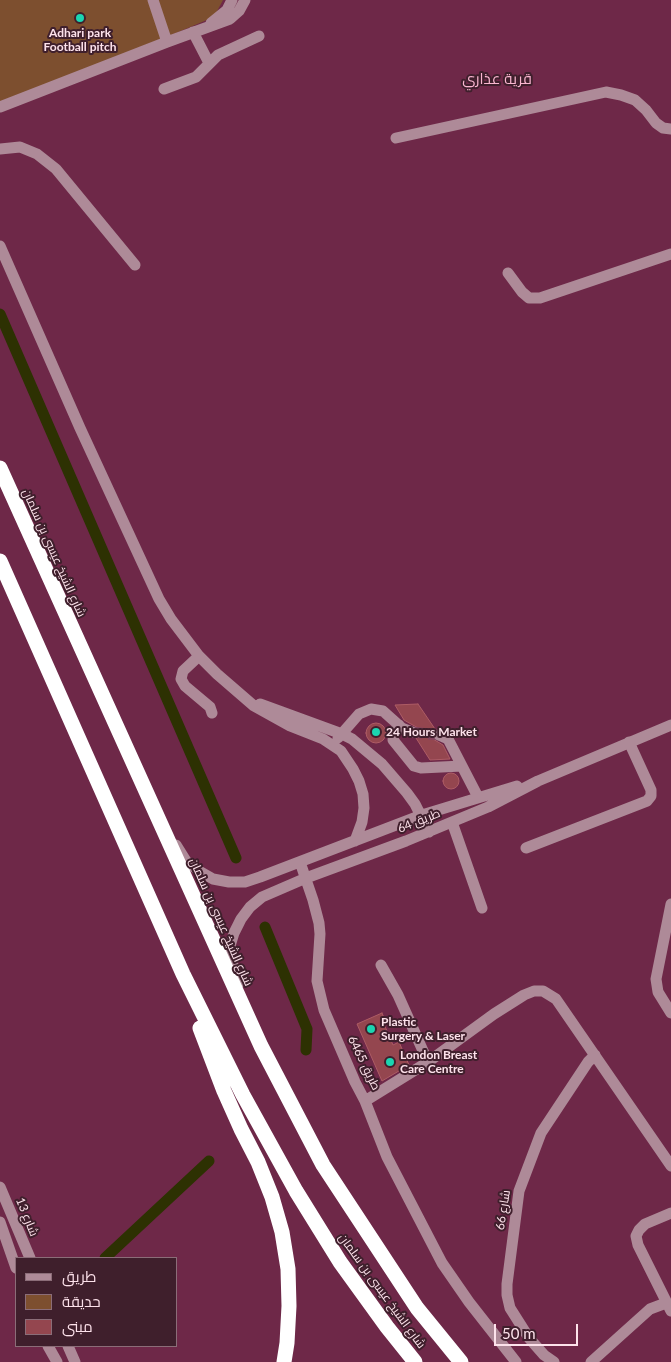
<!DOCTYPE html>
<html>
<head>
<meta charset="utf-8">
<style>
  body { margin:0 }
  #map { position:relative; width:671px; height:1362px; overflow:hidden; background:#6e2848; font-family:Lato,Cairo,sans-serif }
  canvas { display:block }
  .legend { position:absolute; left:15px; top:1257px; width:162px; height:90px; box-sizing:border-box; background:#3f1f2c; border:1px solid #8b6d78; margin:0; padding:6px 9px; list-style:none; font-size:15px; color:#fde2eb }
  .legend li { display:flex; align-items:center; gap:10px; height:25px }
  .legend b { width:25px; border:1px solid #8b6d78 }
  .scale { position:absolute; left:494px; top:1324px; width:84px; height:22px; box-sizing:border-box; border:2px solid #fde2eb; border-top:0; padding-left:6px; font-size:15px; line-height:18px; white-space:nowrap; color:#fde2eb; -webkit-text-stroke:4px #3f1f2c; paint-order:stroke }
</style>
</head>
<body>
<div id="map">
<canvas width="671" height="1362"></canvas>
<ul class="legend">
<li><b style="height:6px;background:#ae8a98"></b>طريق</li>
<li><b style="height:14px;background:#7d4f2f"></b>حديقة</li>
<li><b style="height:14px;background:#94464f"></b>مبنى</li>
</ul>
<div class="scale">50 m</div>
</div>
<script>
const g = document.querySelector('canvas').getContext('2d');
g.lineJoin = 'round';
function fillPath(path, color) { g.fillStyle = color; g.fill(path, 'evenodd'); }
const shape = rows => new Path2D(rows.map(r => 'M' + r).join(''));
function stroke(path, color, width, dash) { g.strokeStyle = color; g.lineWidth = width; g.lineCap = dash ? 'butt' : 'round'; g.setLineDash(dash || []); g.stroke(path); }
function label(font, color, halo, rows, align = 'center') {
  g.font = font + ' Lato,Cairo,sans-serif'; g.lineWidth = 4; g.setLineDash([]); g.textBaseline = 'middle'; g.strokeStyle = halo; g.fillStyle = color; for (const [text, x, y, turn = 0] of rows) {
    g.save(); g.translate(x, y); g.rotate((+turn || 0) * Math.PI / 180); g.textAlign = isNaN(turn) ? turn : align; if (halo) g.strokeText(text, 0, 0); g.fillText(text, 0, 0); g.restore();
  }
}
const green = shape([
  [0,0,223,0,214,17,0,107]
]);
const canal = shape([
  [0,314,236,858],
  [265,927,307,1029,306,1050],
  [105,1258,209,1161]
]);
const building = shape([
  [418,704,435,729,432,732,433,739,443,745,450,759,430,760,416,738,419,734,418,728,404,720,395,705,418,704],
  '366 733a10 10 0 1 1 20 0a10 10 0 1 1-20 0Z',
  '443 781a8 8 0 1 1 16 0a8 8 0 1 1-16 0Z',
  [382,1013,386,1023,384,1024,393,1045,399,1042,409,1065,382,1081,357,1024,382,1013]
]);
const minorTunnel = shape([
  [412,732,439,735]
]);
const minor = shape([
  [153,0,167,42],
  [211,23,227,10,232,0],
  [193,32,209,63],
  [164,89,196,77,218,55,259,36],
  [0,107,167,42,230,19,239,11,245,0],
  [396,138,606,92,621,95,635,100,646,110,656,123,663,128,671,129],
  [0,149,20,147,37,154,56,169,135,265],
  [0,246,80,428,159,599,171,619,199,656,217,674,254,706,290,726,323,739,341,751,353,769,359,781,363,794,364,808,362,822,355,841],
  [508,273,522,292,529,298,540,298,671,254],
  [199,656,183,671,181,679,185,686,210,707,212,713],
  [260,704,342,734,352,739,382,764,407,793,415,804,429,832],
  [399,725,394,733,393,740,414,766,421,768,462,766],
  [439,735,448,739,478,797],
  [338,738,359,714,371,709,383,711,402,728,412,732],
  [452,822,482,908],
  [176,845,186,861,199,871,213,879,229,882,245,882,260,877,422,815,517,786],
  [526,848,647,801,651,796,651,790,629,742],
  [300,862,313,900,319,923,320,934,317,981,324,1010,355,1082,365,1101,387,1157,442,1263,469,1302,516,1362],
  [671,904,656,979,658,992,671,1013],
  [381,965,398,995,428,1062],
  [239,983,233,965,230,946,234,933,241,919,250,907,262,897,306,878,406,841,488,807,538,781,671,725],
  [365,1101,428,1062,494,1014,524,995,534,991,543,991,556,999,671,1166],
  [0,1187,30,1258],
  [671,1213,645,1224,639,1230,636,1236,638,1245,671,1311],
  [0,1222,16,1268],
  [48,1346,57,1362],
  [68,1346,75,1362],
  [554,1362,544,1355,529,1338,510,1308,507,1295,507,1284,519,1191,541,1133,588,1062,595,1055],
  [591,1362,650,1309,666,1303]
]);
const highway = shape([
  [0,468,261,1046,323,1165,417,1308,461,1362],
  [0,561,183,974,243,1095,296,1191,340,1262,387,1327,415,1362],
  [200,1028,224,1091,241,1129,258,1162,272,1197,282,1232,288,1269,289,1306,287,1343,284,1362]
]);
const markers = [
  [80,18,5,"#1bd5b1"],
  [376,732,5,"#1bd5b1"],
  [371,1029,5,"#1bd5b1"],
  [390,1062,5,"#1bd5b1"]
];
const poiNames = [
  ["Adhari park",80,33,"center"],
  ["Football pitch",80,47,"center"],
  ["24 Hours Market",386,732],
  ["Plastic",381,1022],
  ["Surgery & Laser",381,1036],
  ["London Breast",400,1055],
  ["Care Centre",400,1069]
];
const streetNames = [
  ["شارع الشيخ عيسى بن سلمان",54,553,66],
  ["طريق 64",419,821,-22],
  ["شارع الشيخ عيسى بن سلمان",221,922,66],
  ["طريق 6465",364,1063,64],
  ["شارع 66",503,1210,-81],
  ["شارع 13",27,1217,68],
  ["شارع الشيخ عيسى بن سلمان",382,1291,54]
];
const quarterNames = [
  ["قرية عذاري",497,79]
];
fillPath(green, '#7d4f2f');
stroke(canal, '#2d3102', 11);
fillPath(building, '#94464f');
stroke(building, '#ad5c65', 1);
stroke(minorTunnel, '#834460', 11, [11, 5.5]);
stroke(minor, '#ae8a98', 11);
stroke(highway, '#fff', 15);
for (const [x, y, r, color] of markers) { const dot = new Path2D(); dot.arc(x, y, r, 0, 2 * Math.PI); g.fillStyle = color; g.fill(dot); stroke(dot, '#3f1f2c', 2); }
label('bold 12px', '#fde2eb', '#3f1f2c', poiNames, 'left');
label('12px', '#fde2eb', '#3f1f2c', streetNames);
label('15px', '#fab6d0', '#3f1f2c', quarterNames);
</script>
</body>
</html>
